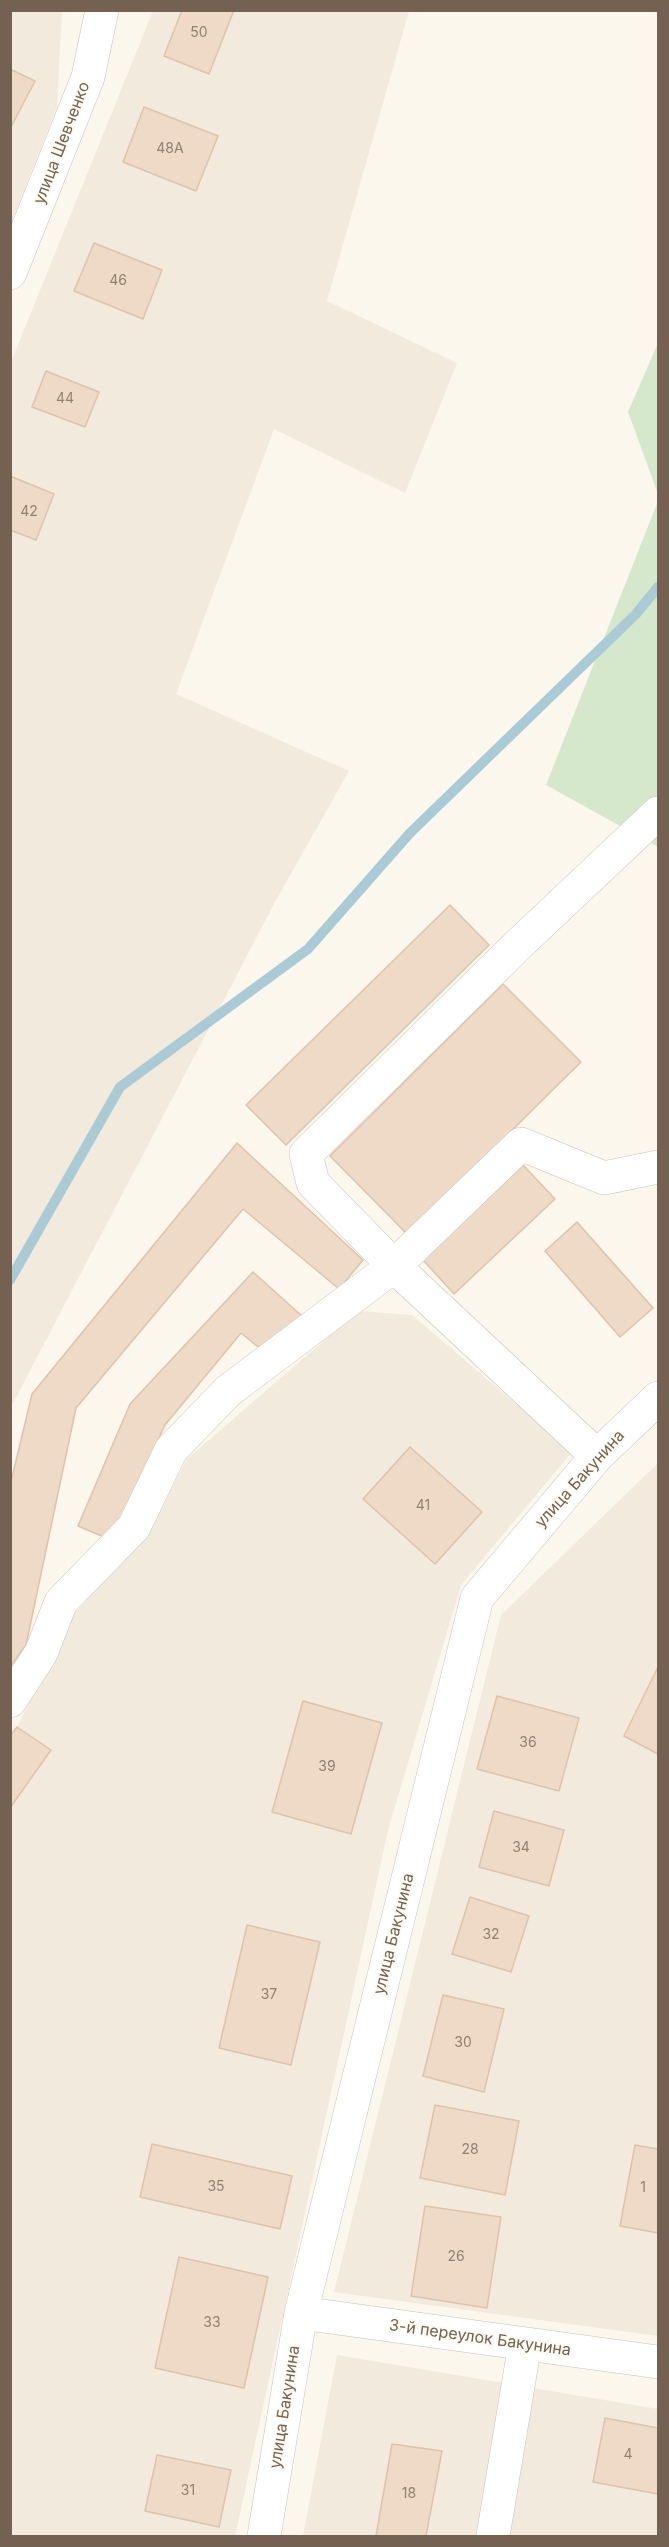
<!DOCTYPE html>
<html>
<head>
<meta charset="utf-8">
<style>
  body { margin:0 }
  #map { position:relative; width:669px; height:2547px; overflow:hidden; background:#fbf7ed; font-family:Inter,sans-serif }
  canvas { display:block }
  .frame { position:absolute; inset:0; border:12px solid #756151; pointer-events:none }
</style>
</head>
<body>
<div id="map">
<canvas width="669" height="2547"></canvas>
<div class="frame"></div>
</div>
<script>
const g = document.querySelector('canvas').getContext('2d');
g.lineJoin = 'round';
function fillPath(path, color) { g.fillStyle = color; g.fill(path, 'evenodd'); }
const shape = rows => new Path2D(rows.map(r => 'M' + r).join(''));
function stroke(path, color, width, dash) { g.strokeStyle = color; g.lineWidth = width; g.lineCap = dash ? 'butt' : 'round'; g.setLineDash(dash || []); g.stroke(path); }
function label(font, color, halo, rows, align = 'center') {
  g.font = font + ' Inter,sans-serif'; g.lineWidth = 4.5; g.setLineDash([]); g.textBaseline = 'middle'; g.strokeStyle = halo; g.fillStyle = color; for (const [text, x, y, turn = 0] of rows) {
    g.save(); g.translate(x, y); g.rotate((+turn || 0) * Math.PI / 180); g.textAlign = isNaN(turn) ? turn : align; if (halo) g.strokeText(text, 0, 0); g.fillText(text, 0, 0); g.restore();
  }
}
const residential = shape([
  [11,11,62,11,57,107,11,223],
  [153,11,409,11,327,301,457,363,405,493,274,429,176,694,349,771,275,902,11,1407,11,362],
  [358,1311,412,1315,572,1452,461,1585,388,1830,235,2536,11,2536,11,1808,51,1750,17,1727,74,1614,149,1533,186,1460],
  [658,1463,658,2336,334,2292,501,1615],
  [337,2355,658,2409,658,2536,303,2536]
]);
const green = shape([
  [658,343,658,494,628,412],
  [658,501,658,847,546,785]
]);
const stream = shape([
  [10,1280,120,1087,308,949,410,833,636,614,658,587]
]);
const building = shape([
  [182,10,234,10,209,74,164,56,182,10],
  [10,69,35,81,10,129,10,69],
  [144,107,218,136,196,191,123,162,144,107],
  [94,243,162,270,143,319,74,291,94,243],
  [46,371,99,392,85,427,32,407,46,371],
  [10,476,54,494,36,540,10,530,10,476],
  [450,905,489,945,286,1145,246,1105,450,905],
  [503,984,581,1062,407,1234,330,1156,503,984],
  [237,1143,363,1260,339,1289,243,1209,76,1408,26,1645,10,1667,10,1486,32,1394,237,1143],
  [523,1165,555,1199,454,1294,423,1260,523,1165],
  [577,1222,653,1308,620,1337,545,1251,577,1222],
  [253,1272,302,1316,262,1350,241,1333,165,1425,111,1540,78,1526,130,1404,253,1272],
  [410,1447,482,1512,435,1564,363,1499,410,1447],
  [658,1667,658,1754,624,1736,658,1667],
  [497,1696,579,1718,559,1791,477,1769,497,1696],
  [303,1701,382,1723,351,1834,272,1812,303,1701],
  [17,1727,51,1750,10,1808,10,1736,17,1727],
  [494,1811,564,1830,549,1886,479,1867,494,1811],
  [470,1897,529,1916,511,1972,452,1954,470,1897],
  [247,1925,320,1942,291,2065,219,2048,247,1925],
  [443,1995,504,2009,484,2092,423,2076,443,1995],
  [435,2105,519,2121,505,2195,420,2178,435,2105],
  [152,2144,292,2176,280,2229,140,2197,152,2144],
  [635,2145,658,2149,658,2233,620,2226,635,2145],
  [425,2206,501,2217,487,2308,411,2296,425,2206],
  [179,2257,268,2277,244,2388,155,2368,179,2257],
  [605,2418,658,2428,658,2494,593,2482,605,2418],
  [392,2444,442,2451,426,2536,376,2536,392,2444],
  [157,2455,231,2470,219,2527,145,2511,157,2455]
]);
const minor = shape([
  [10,273,88,77,102,10],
  [658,813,519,944,306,1154,313,1183,394,1266,521,1144,604,1178,658,1167],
  [10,1701,41,1653,61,1602,134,1527,171,1450,228,1391,394,1266,597,1456],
  [301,2313,658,2362],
  [264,2536,301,2313,477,1598,597,1456,658,1398],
  [493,2536,525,2344]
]);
const numberNames = [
  ["50",199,33],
  ["48А",170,149],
  ["46",118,281],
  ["44",65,399],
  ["42",29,512],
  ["41",423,1506],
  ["36",528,1743],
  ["39",327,1767],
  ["34",521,1848],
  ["32",491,1935],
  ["37",269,1995],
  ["30",463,2043],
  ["28",470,2150],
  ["35",216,2187],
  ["1",643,2188],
  ["26",456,2257],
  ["33",212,2323],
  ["4",628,2455],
  ["31",188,2491],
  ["18",409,2494]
];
const streetNames = [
  ["улица Шевченко",62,143,-69],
  ["улица Бакунина",580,1479,-48],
  ["улица Бакунина",394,1934,-76],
  ["3-й переулок Бакунина",480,2338,8],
  ["улица Бакунина",285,2407,-81]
];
fillPath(residential, '#f2eadc');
fillPath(green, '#d5e8cc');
stroke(stream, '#aacad5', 10);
fillPath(building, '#eedac7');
stroke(building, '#dfc3a9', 1.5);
stroke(minor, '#cdc0b3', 34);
stroke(minor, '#fff', 33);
label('14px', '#937f6e', null, numberNames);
label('16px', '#756151', '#fefbf3', streetNames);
</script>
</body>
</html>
